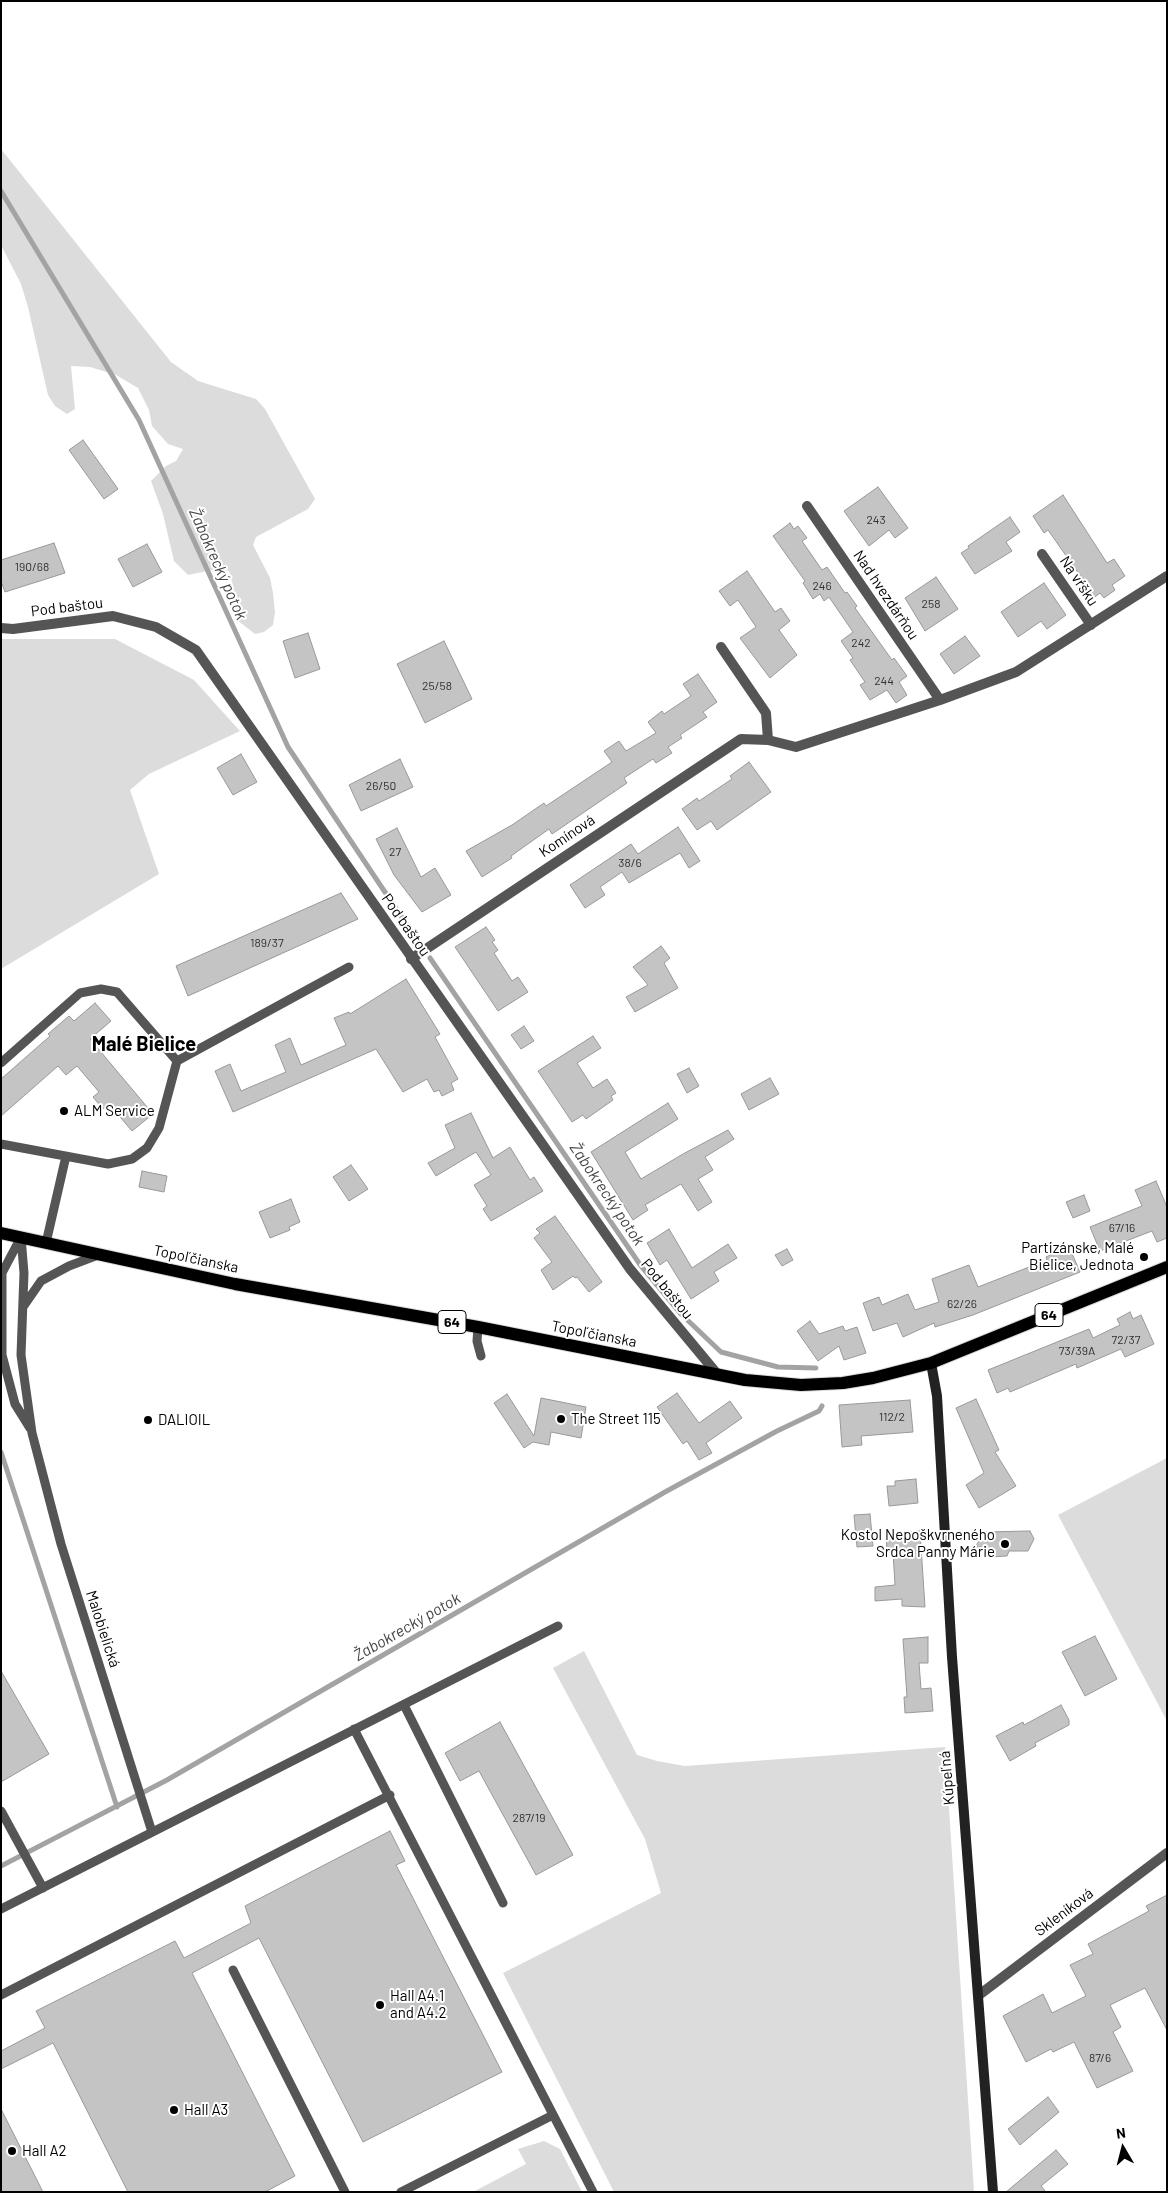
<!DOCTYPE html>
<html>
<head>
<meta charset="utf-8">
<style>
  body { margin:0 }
  #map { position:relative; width:1168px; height:2193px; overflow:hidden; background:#fff; font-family:Barlow,sans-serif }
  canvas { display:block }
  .frame { position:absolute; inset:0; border:2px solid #000; pointer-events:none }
  .north { position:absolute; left:1098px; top:2123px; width:50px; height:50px; -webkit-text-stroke:4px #fff; paint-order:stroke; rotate:352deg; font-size:14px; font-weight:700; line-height:20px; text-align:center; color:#000 }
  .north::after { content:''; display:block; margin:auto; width:18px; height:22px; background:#000; clip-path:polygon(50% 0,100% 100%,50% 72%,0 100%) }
</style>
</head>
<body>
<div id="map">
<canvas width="1168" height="2193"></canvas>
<div class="frame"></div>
<div class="north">N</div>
</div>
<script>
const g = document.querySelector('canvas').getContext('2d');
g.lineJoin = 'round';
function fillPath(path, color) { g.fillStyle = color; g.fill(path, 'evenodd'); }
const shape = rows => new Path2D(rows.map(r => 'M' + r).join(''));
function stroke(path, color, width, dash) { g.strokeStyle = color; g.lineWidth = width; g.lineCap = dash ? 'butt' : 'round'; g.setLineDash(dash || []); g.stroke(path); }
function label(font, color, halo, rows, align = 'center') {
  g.font = font + ' Barlow,sans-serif'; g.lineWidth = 4; g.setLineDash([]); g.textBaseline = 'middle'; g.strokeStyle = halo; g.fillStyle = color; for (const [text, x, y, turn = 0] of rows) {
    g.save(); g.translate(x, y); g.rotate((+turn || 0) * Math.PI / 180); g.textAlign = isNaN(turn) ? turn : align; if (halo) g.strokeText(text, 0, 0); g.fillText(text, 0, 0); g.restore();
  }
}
const green = shape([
  [1,149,171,362,198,381,256,399,265,409,315,499,308,509,256,537,253,545,270,578,273,593,275,612,273,625,264,632,255,634,237,620,233,585,229,571,221,568,188,575,174,561,163,514,151,481,166,466,176,461,183,449,168,444,152,426,149,410,138,388,116,375,90,367,71,366,75,409,67,414,55,406,48,395,28,307,21,284,1,245],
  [1,639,115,639,194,680,240,731,149,774,130,790,159,874,1,969],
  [1167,1458,1167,1721,1058,1515],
  [584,1651,637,1755,657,1761,685,1766,945,1747,974,2192,614,2192,503,1973,661,1893,645,1839,553,1668],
  [544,2141,560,2149,582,2192,473,2192,526,2164,518,2149]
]);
const stream = shape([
  [1,191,139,420,288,747,419,943],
  [430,958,641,1266,680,1313,721,1352,778,1367,816,1368],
  [1,1452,117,1807],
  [1,1866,167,1780,665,1492,777,1431,819,1411,822,1406]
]);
const building = shape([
  [83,440,118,489,104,499,69,450,83,440],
  [878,487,908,528,895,538,889,530,869,546,844,511,878,487],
  [1063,495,1107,563,1114,559,1125,576,1112,585,1115,590,1104,598,1100,593,1095,597,1048,530,1044,533,1033,516,1063,495],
  [1010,517,1020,532,1006,542,1012,551,975,574,961,553,969,548,968,546,1010,517],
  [790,523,794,529,798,526,807,538,802,541,822,570,827,567,845,593,847,592,857,606,855,608,892,660,894,658,907,676,899,682,907,695,896,703,887,690,870,700,860,685,865,682,850,660,853,658,841,641,853,632,829,597,824,601,820,594,813,599,803,583,805,581,773,536,790,523],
  [54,543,65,573,5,592,1,581,1,560,54,543],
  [147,544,162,572,133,587,118,559,147,544],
  [747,571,775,612,781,608,790,621,779,630,797,655,770,678,740,638,756,627,738,600,730,606,719,591,747,571],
  [936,577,958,609,925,631,905,598,936,577],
  [1044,583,1066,615,1047,629,1041,621,1018,637,1001,612,1044,583],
  [308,633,320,669,295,678,283,641,308,633],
  [965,636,980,656,954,674,940,654,965,636],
  [444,641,472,699,425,723,397,664,444,641],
  [698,674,717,702,703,712,707,717,680,735,682,738,668,747,672,753,656,763,653,759,624,778,627,783,552,834,549,829,511,856,512,858,482,877,466,851,512,825,544,803,546,806,612,762,604,751,619,741,626,751,656,733,648,722,662,711,664,714,691,696,683,684,698,674],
  [241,754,257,782,233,795,217,768,241,754],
  [400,759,413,787,361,811,349,785,400,759],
  [749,762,771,792,717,830,711,821,697,830,682,809,697,798,699,801,732,779,730,776,749,762],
  [678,827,700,861,689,868,680,853,629,883,622,872,600,887,605,895,585,908,570,885,631,844,638,854,678,827],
  [397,828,421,877,435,868,451,895,422,912,394,875,376,839,397,828],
  [341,893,358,919,188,996,176,966,341,893],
  [486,927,495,940,492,942,498,950,494,953,512,981,518,977,528,992,498,1011,455,947,486,927],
  [661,946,670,958,664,963,678,988,635,1012,626,997,648,985,633,967,661,946],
  [406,979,440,1034,435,1037,458,1079,451,1083,454,1090,442,1096,439,1090,434,1092,427,1079,403,1092,376,1049,233,1112,215,1071,230,1064,241,1091,286,1072,275,1045,290,1038,301,1065,346,1045,334,1018,349,1012,350,1014,406,979],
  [95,1003,111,1021,90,1039,153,1114,132,1131,109,1104,103,1109,93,1097,99,1092,77,1066,66,1075,58,1066,1,1116,1,1079,50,1036,48,1034,69,1016,74,1021,95,1003],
  [524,1026,534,1041,521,1049,511,1035,524,1026],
  [593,1036,601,1048,577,1063,593,1088,607,1079,616,1093,611,1096,613,1100,586,1119,583,1115,572,1122,538,1071,593,1036],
  [689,1068,699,1086,687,1093,677,1074,689,1068],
  [770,1078,779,1094,749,1110,741,1094,770,1078],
  [668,1103,678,1119,625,1152,641,1179,683,1154,728,1130,734,1139,705,1157,713,1170,698,1179,712,1202,698,1211,681,1184,645,1205,648,1210,633,1220,591,1152,668,1103],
  [471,1113,493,1158,510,1147,530,1180,534,1177,543,1191,491,1221,483,1209,487,1206,474,1185,491,1175,476,1152,436,1176,428,1163,455,1148,445,1125,471,1113],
  [351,1165,368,1189,349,1201,333,1177,351,1165],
  [142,1171,167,1176,164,1192,139,1187,142,1171],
  [1156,1181,1167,1207,1167,1238,1157,1242,1152,1231,1100,1251,1090,1227,1142,1206,1135,1190,1156,1181],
  [1084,1195,1090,1211,1073,1218,1066,1202,1084,1195],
  [291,1199,300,1222,289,1227,290,1230,270,1238,259,1212,291,1199],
  [555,1216,602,1282,589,1292,577,1277,575,1278,573,1276,553,1290,541,1270,552,1262,534,1238,540,1233,536,1229,555,1216],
  [669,1229,692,1268,728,1244,737,1258,714,1272,719,1281,691,1299,667,1260,660,1265,647,1243,669,1229],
  [1068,1244,1080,1272,973,1315,935,1327,934,1323,903,1337,897,1323,873,1331,863,1303,879,1297,882,1305,908,1294,915,1310,939,1302,932,1279,969,1265,978,1287,1047,1260,1046,1257,1055,1253,1054,1249,1068,1244],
  [787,1249,793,1260,782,1266,775,1255,787,1249],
  [1130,1312,1133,1319,1141,1315,1154,1344,1125,1357,1121,1349,1077,1368,1076,1364,1010,1392,1008,1388,997,1393,988,1370,1089,1329,1093,1338,1120,1325,1117,1319,1130,1312],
  [810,1321,819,1334,843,1326,845,1331,857,1327,866,1353,844,1360,839,1346,818,1361,797,1331,810,1321],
  [677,1393,699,1423,730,1401,742,1418,706,1443,712,1453,699,1460,687,1441,683,1444,657,1407,677,1393],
  [507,1394,534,1436,541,1398,586,1407,581,1438,551,1432,549,1445,533,1442,524,1448,494,1403,507,1394],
  [976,1399,999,1450,995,1452,1016,1486,979,1508,966,1485,984,1473,956,1408,976,1399],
  [910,1400,913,1432,861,1436,862,1445,842,1447,839,1405,910,1400],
  [916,1479,918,1503,889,1506,887,1486,895,1486,895,1481,916,1479],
  [870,1514,873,1546,857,1547,854,1515,870,1514],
  [920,1531,925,1607,902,1606,902,1599,875,1601,875,1587,895,1585,893,1552,887,1552,886,1534,920,1531],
  [1030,1531,1034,1539,1028,1551,1009,1551,1007,1556,990,1557,990,1551,986,1551,986,1547,975,1547,985,1532,1030,1531],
  [1095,1636,1117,1679,1085,1696,1062,1652,1095,1636],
  [928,1637,928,1663,919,1663,921,1689,931,1688,933,1711,905,1713,904,1697,907,1697,903,1639,928,1637],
  [1,1671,49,1754,1,1782,1,1671],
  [1061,1705,1069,1720,1069,1725,1035,1743,1036,1746,1010,1761,996,1736,1023,1722,1024,1725,1061,1705],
  [500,1722,573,1855,536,1875,479,1771,460,1781,445,1753,500,1722],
  [390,1831,405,1861,396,1865,502,2072,363,2142,259,1938,192,1973,295,2176,265,2192,128,2192,53,2043,1,2069,1,2051,45,2028,36,2011,175,1941,184,1958,251,1923,245,1906,390,1831],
  [1167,1895,1167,2030,1145,1988,1110,2005,1121,2027,1113,2032,1133,2071,1097,2088,1074,2042,1053,2052,1051,2049,1026,2062,1003,2016,1043,1994,1052,2013,1086,1996,1070,1965,1093,1954,1088,1944,1149,1911,1146,1906,1167,1895],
  [1048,2097,1059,2112,1020,2145,1008,2129,1048,2097],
  [1,2109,43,2192,1,2192,1,2109],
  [1056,2150,1068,2164,1041,2186,1046,2192,1006,2192,1056,2150]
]);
const lane = shape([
  [1,1063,80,993,101,989,117,992,177,1061],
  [1,1144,108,1164,132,1159,147,1148,159,1128,177,1061,349,967],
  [21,1237,24,1273,21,1355,32,1433,61,1544,152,1832],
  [21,1237,2,1273,2,1355,15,1404,30,1428],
  [46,1243,66,1156],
  [23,1307,41,1281,69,1266,98,1255],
  [478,1327,477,1341,481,1356],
  [404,1705,503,1903],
  [354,1729,593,2192],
  [1,1811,43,1888],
  [1,1909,558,1626],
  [233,1970,345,2192],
  [1,1995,390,1795],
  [401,2192,553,2115]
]);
const street = shape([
  [807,506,940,700],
  [1042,554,1091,625],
  [1,628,13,629,113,616,156,627,196,650,630,1269,718,1375],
  [721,647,766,713,768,740],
  [411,959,741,739,768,740,796,747,940,700,1016,672,1167,576],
  [979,1995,1167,1853]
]);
const secondary = shape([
  [931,1363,937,1396,952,1657,993,2192]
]);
const primary = shape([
  [1,1233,235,1284,478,1327,745,1380,801,1385,843,1383,873,1378,931,1363,1167,1267]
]);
const markers = [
  [64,1111,5,"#000"],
  [1144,1257,5,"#000"],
  [561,1419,5,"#000"],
  [148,1420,5,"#000"],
  [1005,1544,5,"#000"],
  [380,2005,5,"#000"],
  [174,2110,5,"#000"],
  [12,2151,5,"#000"]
];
const numberNames = [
  ["243",876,520],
  ["190/68",32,567],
  ["246",822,586],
  ["258",931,604],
  ["242",861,643],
  ["244",884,681],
  ["25/58",437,686],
  ["26/50",381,786],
  ["27",395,852],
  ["38/6",630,863],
  ["189/37",267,943],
  ["67/16",1122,1228],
  ["62/26",962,1304],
  ["72/37",1126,1340],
  ["73/39A",1077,1351],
  ["112/2",892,1417],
  ["287/19",529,1818],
  ["87/6",1100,2058]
];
const shields = [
  [1049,1315,28],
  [452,1322,28]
];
const shieldNames = [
  ["64",1049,1315],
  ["64",452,1322]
];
const streetNames = [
  ["Na vŕšku",1079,581,56],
  ["Nad hvezdárňou",886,595,56],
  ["Pod baštou",67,607,-7],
  ["Komínová",567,836,-34],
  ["Pod baštou",406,925,55],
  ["Topoľčianska",196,1259,12],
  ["Pod baštou",667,1289,51],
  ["Topoľčianska",594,1334,11],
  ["Malobielická",103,1629,72],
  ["Kúpeľná",947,1778,-95],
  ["Skleníková",1064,1912,-37]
];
const poiNames = [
  ["ALM Service",74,1111],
  ["Partizánske, Malé",1134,1248,"right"],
  ["Bielice, Jednota",1134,1265,"right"],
  ["The Street 115",571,1419],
  ["DALIOIL",158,1420],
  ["Kostol Nepoškvrneného",995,1535,"right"],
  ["Srdca Panny Márie",995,1552,"right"],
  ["Hall A4.1",390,1996],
  ["and A4.2",390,2013],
  ["Hall A3",184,2110],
  ["Hall A2",22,2151]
];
const waterNames = [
  ["Žabokrecký potok",218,564,66],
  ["Žabokrecký potok",607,1194,56],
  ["Žabokrecký potok",407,1627,-30]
];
const districtNames = [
  ["Malé Bielice",144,1044]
];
fillPath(green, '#dcdcdc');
stroke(stream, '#a3a3a3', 5);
fillPath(building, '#c4c4c4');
stroke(building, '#999', 1);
stroke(primary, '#dbdbdb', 14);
stroke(lane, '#555', 9);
stroke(street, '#555', 10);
stroke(secondary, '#222', 10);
stroke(primary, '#000', 12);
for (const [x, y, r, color] of markers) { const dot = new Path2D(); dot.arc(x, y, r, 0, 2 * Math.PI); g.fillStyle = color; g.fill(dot); stroke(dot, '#fff', 2); }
label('12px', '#313131', null, numberNames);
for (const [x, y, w] of shields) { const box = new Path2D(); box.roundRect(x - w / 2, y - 11.5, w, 23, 4); g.fillStyle = '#fff'; g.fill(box); stroke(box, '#000', 1); }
label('bold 14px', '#000', null, shieldNames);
label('15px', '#000', '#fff', streetNames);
label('15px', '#000', '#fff', poiNames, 'left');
label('italic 16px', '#444', '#fff', waterNames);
label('bold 20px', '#000', '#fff', districtNames);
</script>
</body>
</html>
